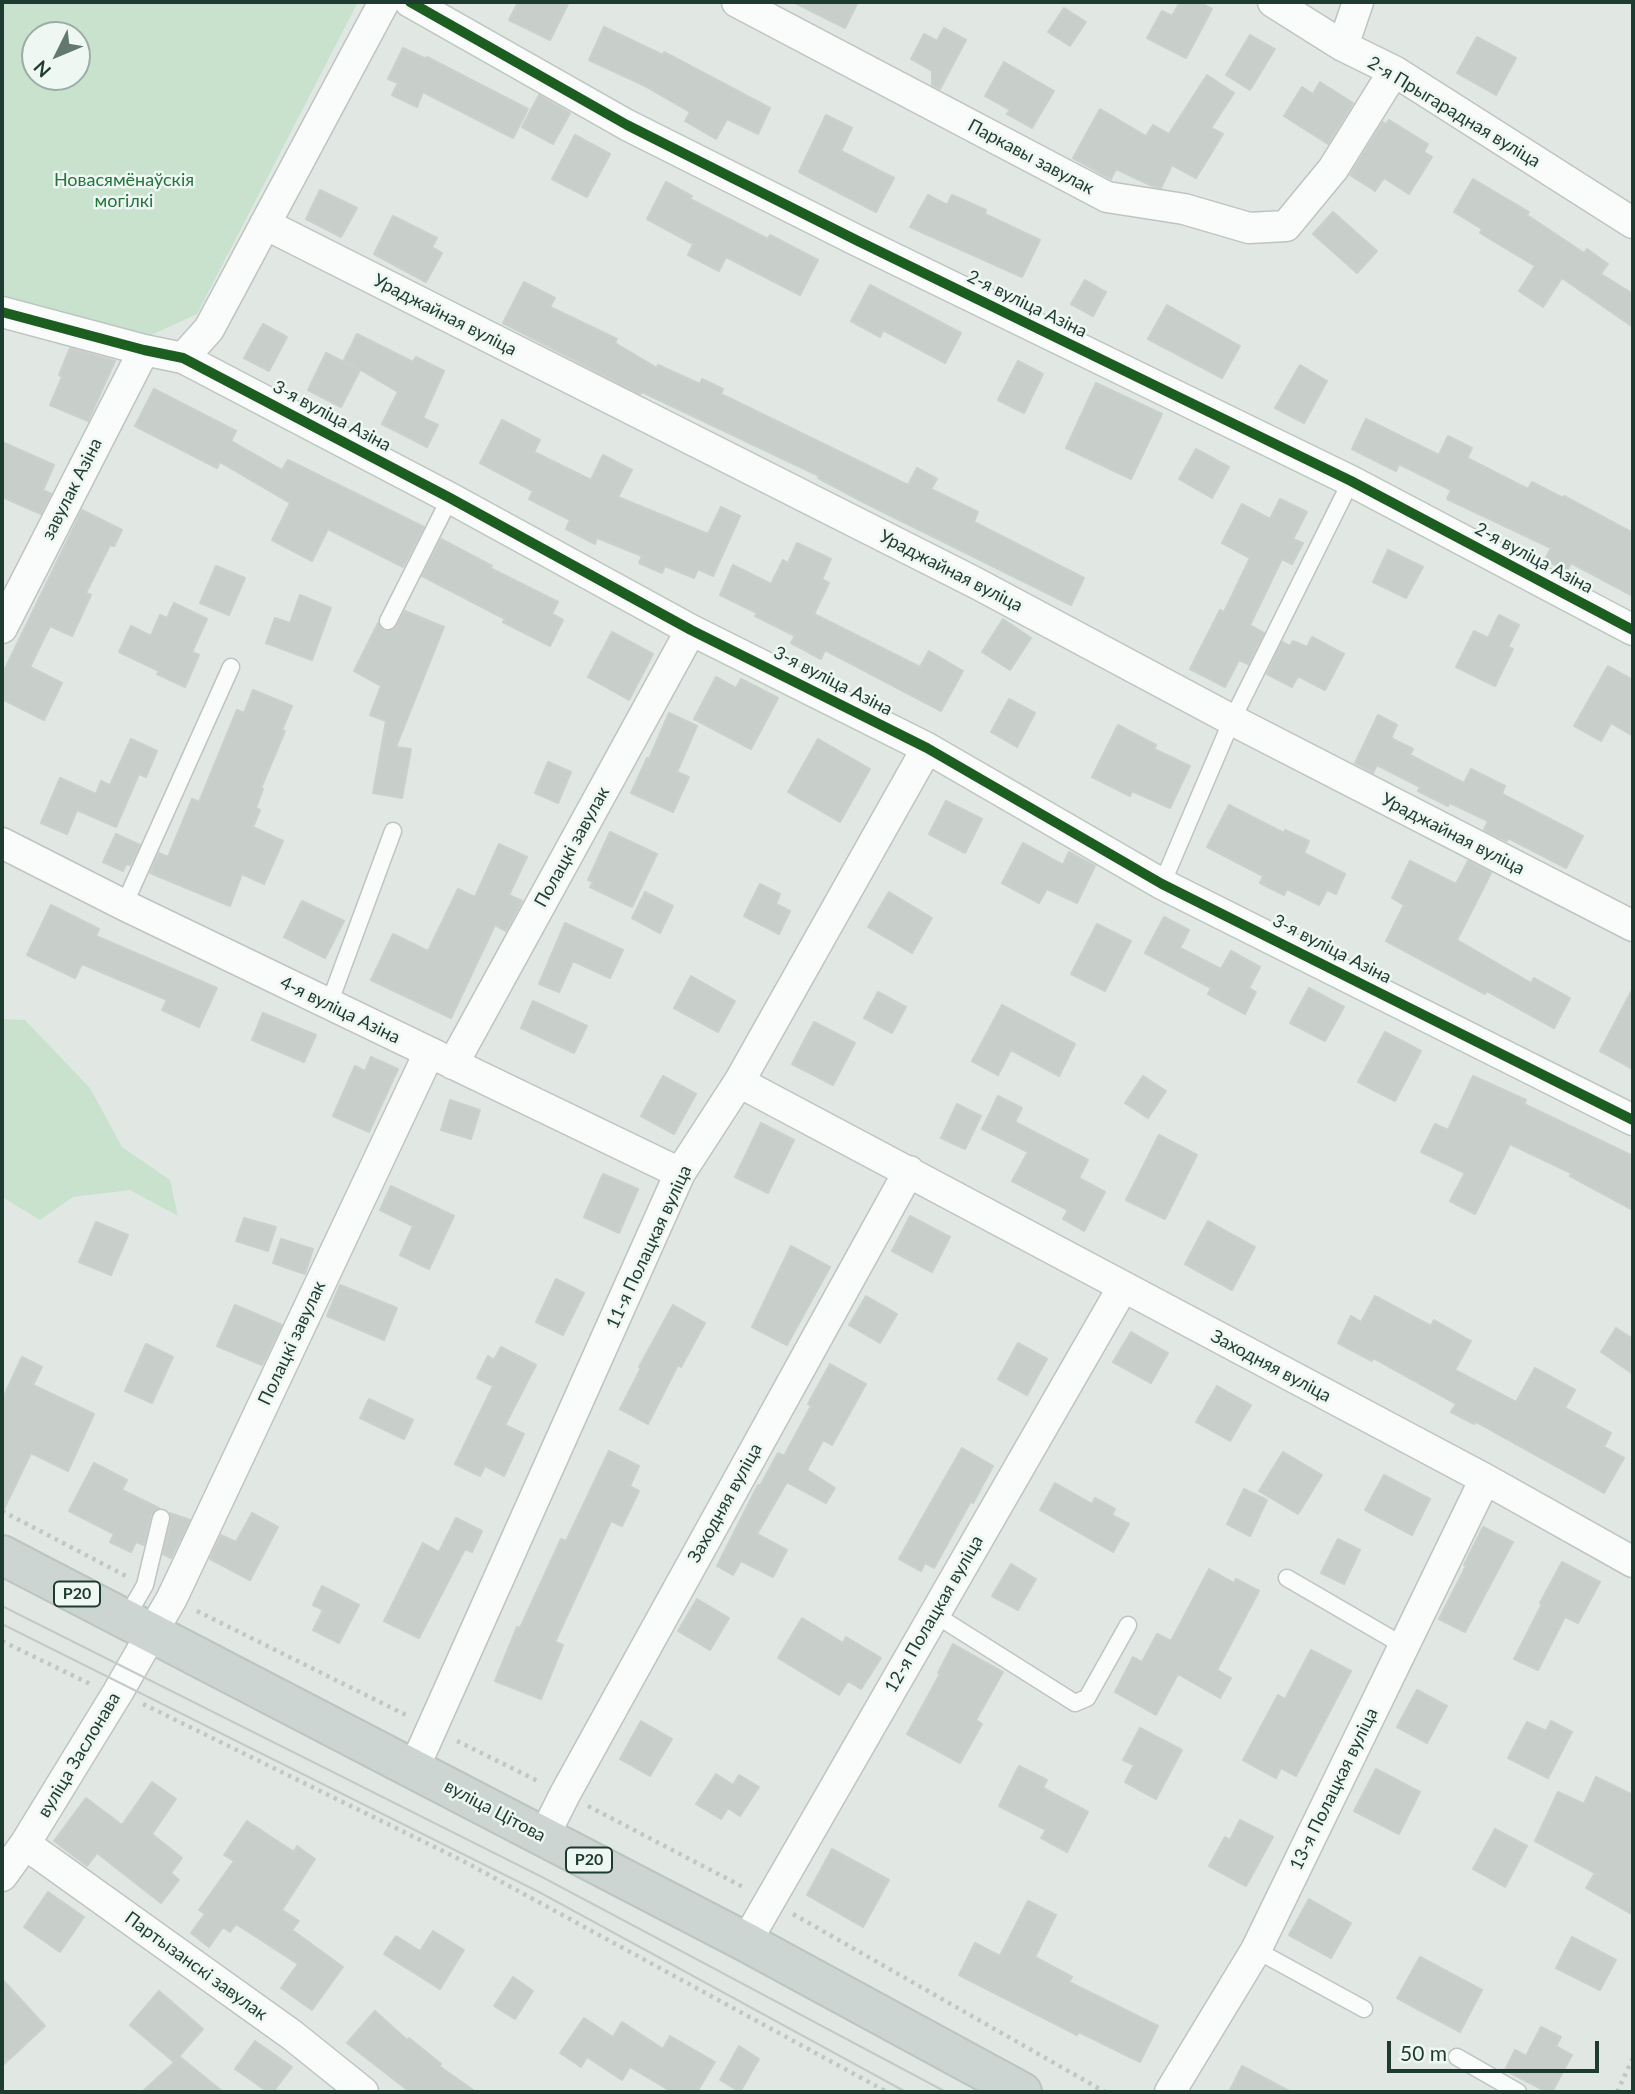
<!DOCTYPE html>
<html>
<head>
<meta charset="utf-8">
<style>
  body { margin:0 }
  #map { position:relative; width:1635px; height:2094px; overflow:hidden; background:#e1e8e4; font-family:Lato,sans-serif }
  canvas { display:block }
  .frame { position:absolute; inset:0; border:4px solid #1e3b31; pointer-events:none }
  .north { position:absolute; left:21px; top:21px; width:70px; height:70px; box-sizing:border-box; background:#eef7f2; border:2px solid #9baca5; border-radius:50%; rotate:227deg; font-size:19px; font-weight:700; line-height:28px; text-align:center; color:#1e3b31 }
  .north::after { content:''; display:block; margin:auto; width:24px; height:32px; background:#627870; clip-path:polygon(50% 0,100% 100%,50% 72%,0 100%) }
  .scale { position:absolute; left:1387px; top:2041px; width:212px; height:32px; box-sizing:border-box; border:4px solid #1e3b31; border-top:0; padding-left:9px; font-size:21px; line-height:24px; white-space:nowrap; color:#1e3b31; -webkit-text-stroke:5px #eef7f2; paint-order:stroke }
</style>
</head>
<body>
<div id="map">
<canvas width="1635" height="2094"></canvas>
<div class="frame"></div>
<div class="north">N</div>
<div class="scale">50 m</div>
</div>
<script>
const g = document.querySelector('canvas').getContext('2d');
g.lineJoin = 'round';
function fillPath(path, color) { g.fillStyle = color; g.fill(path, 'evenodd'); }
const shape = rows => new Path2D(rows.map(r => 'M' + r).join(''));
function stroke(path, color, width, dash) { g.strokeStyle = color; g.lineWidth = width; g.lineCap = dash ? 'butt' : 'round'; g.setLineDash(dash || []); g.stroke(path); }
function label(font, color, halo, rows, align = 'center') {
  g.font = font + ' Lato,sans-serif'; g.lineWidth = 5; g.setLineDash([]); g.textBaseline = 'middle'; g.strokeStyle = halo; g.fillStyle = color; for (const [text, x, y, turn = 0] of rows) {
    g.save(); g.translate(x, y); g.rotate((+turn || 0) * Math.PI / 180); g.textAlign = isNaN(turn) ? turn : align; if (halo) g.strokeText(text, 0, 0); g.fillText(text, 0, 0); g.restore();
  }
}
const green = shape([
  [2,2,358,2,197,314,147,337,2,299],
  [35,35,77,35,77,77,35,77],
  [2,1019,25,1020,90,1088,122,1147,170,1180,178,1216,130,1190,73,1197,40,1220,2,1197]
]);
const building = shape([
  [518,2,569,2,550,40,509,20,518,2],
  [793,2,858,2,845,28,793,2],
  [1180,2,1199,2,1212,9,1186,58,1147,38,1162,11,1172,16,1180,2],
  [1064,8,1086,22,1070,46,1048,32,1064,8],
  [604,27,663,55,664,52,770,108,758,134,727,119,716,139,685,121,690,112,643,85,589,60,604,27],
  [944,28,966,40,940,89,932,85,932,71,911,59,924,34,937,41,944,28],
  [1250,35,1275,49,1250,90,1226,75,1250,35],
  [1477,37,1516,58,1496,95,1457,73,1477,37],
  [403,48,426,59,427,57,528,109,513,138,423,92,417,107,392,95,398,83,388,79,403,48],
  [1004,62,1054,91,1032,128,1007,114,1010,110,985,96,1004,62],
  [1207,75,1234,93,1211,128,1223,134,1196,178,1172,165,1161,188,1152,186,1116,169,1111,179,1073,158,1100,109,1146,136,1153,125,1169,134,1207,75],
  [1320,82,1353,103,1328,144,1284,116,1302,87,1313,94,1320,82],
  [539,95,570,113,553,144,522,127,539,95],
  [826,115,852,128,841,151,894,178,876,212,799,172,826,115],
  [1389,120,1428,144,1424,152,1432,157,1409,194,1384,178,1375,191,1350,175,1383,122,1386,124,1389,120],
  [575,135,610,154,587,197,552,179,575,135],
  [1473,179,1529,212,1527,215,1584,253,1587,249,1608,264,1601,274,1633,294,1633,327,1562,278,1543,307,1519,291,1535,266,1480,233,1482,229,1454,212,1473,179],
  [666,182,692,196,690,199,768,239,770,235,818,260,800,295,726,257,719,271,688,255,693,244,647,219,666,182],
  [320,190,357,208,341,237,306,219,320,190],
  [928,195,947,205,952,195,986,210,985,214,1040,240,1022,277,910,227,928,195],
  [1333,212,1377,251,1357,273,1313,234,1333,212],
  [393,216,437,238,432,247,442,253,426,282,374,254,393,216],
  [1085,280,1106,292,1093,316,1071,304,1085,280],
  [524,282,555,298,550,307,617,339,615,343,657,368,658,365,700,384,702,379,723,389,721,394,908,485,917,468,937,479,931,489,978,512,974,522,1084,578,1071,605,865,503,818,478,819,476,642,392,640,394,503,323,524,282],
  [870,285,961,333,945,363,883,330,880,337,851,321,870,285],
  [1167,305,1240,346,1222,378,1148,339,1167,305],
  [263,324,287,337,269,371,244,358,263,324],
  [357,334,413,362,416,357,444,371,423,418,438,425,427,447,382,424,398,392,344,360,357,334],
  [70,348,115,361,88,421,50,405,62,377,59,375,70,348],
  [326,353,360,370,341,407,308,390,326,353],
  [1018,361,1043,374,1024,413,998,400,1018,361],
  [1300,365,1327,381,1304,423,1275,408,1300,365],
  [1096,383,1162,414,1131,479,1066,448,1096,383],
  [154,389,236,431,231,441,282,470,288,460,424,527,403,567,328,529,312,561,272,540,290,503,220,462,217,468,135,426,154,389],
  [1366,419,1439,455,1448,436,1472,448,1467,458,1528,489,1532,482,1563,498,1564,496,1633,533,1633,596,1571,563,1567,571,1545,560,1551,548,1447,499,1451,490,1399,464,1396,471,1352,449,1366,419],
  [502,420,540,440,534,452,591,480,603,455,632,470,618,497,708,534,721,507,740,516,713,576,698,569,694,578,665,566,662,573,639,563,642,556,597,538,595,544,566,529,570,520,529,499,533,491,480,463,502,420],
  [2,442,54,465,43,490,51,494,41,514,2,497,2,442],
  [1196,449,1229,467,1212,498,1179,479,1196,449],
  [1280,499,1307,512,1293,539,1303,543,1292,564,1282,559,1250,625,1264,633,1248,664,1239,660,1225,687,1190,669,1220,610,1224,612,1250,558,1222,543,1242,504,1270,519,1280,499],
  [82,510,122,530,114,546,110,545,86,593,91,595,72,636,50,626,30,667,62,683,44,720,2,699,2,675,82,510],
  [441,539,492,566,490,568,558,602,552,614,563,620,550,646,503,622,505,619,422,576,441,539],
  [797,543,831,559,822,579,829,583,814,614,920,667,929,651,963,671,941,711,825,650,821,659,791,643,795,636,755,616,757,613,720,595,733,565,771,584,783,560,788,563,797,543],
  [1388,550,1423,567,1406,598,1373,582,1388,550],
  [216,566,245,578,229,615,200,603,216,566],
  [300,595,331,608,312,660,266,643,275,618,290,623,300,595],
  [174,603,207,619,192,652,199,655,185,687,157,674,159,671,119,652,131,626,151,636,160,615,167,618,174,603],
  [405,611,444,627,396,747,411,749,402,798,373,793,386,721,370,715,381,686,354,671,378,623,384,631,393,630,405,611],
  [1499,615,1519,625,1508,647,1513,649,1495,686,1456,667,1474,631,1488,638,1499,615],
  [1003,619,1031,638,1010,670,982,652,1003,619],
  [612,632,653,654,629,700,588,677,612,632],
  [1312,637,1344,654,1325,690,1298,676,1292,687,1267,674,1282,642,1290,646,1293,641,1307,647,1312,637],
  [1608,666,1633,680,1633,736,1611,723,1601,741,1574,726,1608,666],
  [716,677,736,688,741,679,778,698,751,749,694,719,716,677],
  [253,690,292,706,282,730,285,731,261,788,263,789,256,808,260,810,253,827,283,841,264,884,242,874,230,906,150,873,159,853,168,857,192,799,199,802,237,710,244,713,253,690],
  [1009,699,1035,713,1017,747,991,732,1009,699],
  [669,713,697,726,677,772,689,777,673,812,631,793,647,758,649,759,669,713],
  [1378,715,1397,725,1391,738,1413,749,1410,755,1464,783,1471,769,1505,786,1502,794,1583,836,1566,868,1508,838,1507,841,1484,830,1488,821,1450,803,1448,806,1418,791,1420,787,1377,765,1373,773,1355,763,1378,715],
  [1118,725,1156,745,1154,749,1190,766,1170,808,1132,791,1130,796,1092,777,1118,725],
  [131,739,157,751,146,777,139,774,116,827,77,810,67,834,41,823,60,778,96,794,101,781,110,785,131,739],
  [818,739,870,769,840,822,788,792,818,739],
  [548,762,571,772,558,803,535,793,548,762],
  [946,801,982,819,965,853,929,834,946,801],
  [1229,805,1284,833,1285,830,1309,841,1304,853,1345,874,1336,894,1327,890,1319,905,1287,889,1284,895,1260,883,1263,876,1207,847,1229,805],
  [610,832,657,854,632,907,590,887,593,882,588,880,610,832],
  [116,834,140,845,130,865,126,864,123,871,103,862,116,834],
  [1023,843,1063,865,1069,852,1095,866,1077,903,1047,889,1039,903,1002,883,1023,843],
  [499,844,527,857,509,895,522,901,506,931,495,925,451,1018,371,980,393,934,428,951,458,889,475,897,499,844],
  [1410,861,1456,884,1468,861,1491,873,1457,940,1531,983,1534,978,1570,998,1554,1028,1487,991,1485,994,1386,941,1404,905,1392,898,1410,861],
  [760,884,780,894,776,904,790,911,779,934,744,916,760,884],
  [645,892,673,906,660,933,632,918,645,892],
  [889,892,932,918,912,953,868,927,889,892],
  [302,901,344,921,325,958,284,937,302,901],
  [51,905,99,929,96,936,217,988,199,1027,162,1010,167,1000,82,964,75,978,27,955,51,905],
  [1164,917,1189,930,1180,948,1221,969,1231,951,1260,967,1249,988,1256,992,1245,1014,1208,994,1211,988,1145,953,1164,917],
  [565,923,623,950,610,978,573,961,559,992,539,984,565,923],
  [1097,924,1131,941,1105,991,1071,974,1097,924],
  [691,976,735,1001,718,1032,674,1008,691,976],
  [1309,988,1344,1007,1325,1041,1290,1023,1309,988],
  [1633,988,1633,1069,1600,1051,1633,988],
  [878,992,906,1007,892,1033,864,1018,878,992],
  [533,1001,587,1026,574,1053,521,1028,533,1001],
  [1002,1005,1075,1044,1059,1076,1011,1050,998,1075,972,1061,1002,1005],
  [263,1013,316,1035,304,1062,252,1040,263,1013],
  [814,1022,855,1043,833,1085,792,1064,814,1022],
  [1385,1032,1421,1051,1395,1101,1358,1082,1385,1032],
  [371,1057,398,1069,369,1132,333,1116,355,1066,365,1071,371,1057],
  [663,1076,696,1094,674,1134,641,1116,663,1076],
  [1143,1076,1166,1091,1148,1118,1125,1103,1143,1076],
  [1473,1076,1526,1100,1524,1104,1633,1156,1633,1210,1570,1176,1571,1173,1510,1144,1475,1214,1450,1201,1465,1173,1421,1152,1435,1124,1448,1130,1473,1076],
  [998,1096,1022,1108,1015,1122,1088,1160,1079,1178,1105,1192,1084,1231,1063,1219,1068,1210,1012,1181,1028,1152,982,1129,998,1096],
  [450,1100,480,1110,471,1139,441,1130,450,1100],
  [957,1104,981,1116,965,1149,941,1138,957,1104],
  [761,1123,794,1140,768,1193,735,1177,761,1123],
  [1159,1135,1197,1155,1165,1219,1126,1200,1159,1135],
  [603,1174,638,1189,619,1233,584,1217,603,1174],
  [391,1186,454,1216,429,1269,400,1255,413,1226,380,1210,391,1186],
  [910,1216,950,1237,932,1272,892,1251,910,1216],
  [244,1218,276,1227,268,1251,236,1241,244,1218],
  [1208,1221,1255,1247,1232,1290,1185,1264,1208,1221],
  [96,1222,128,1235,111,1275,79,1262,96,1222],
  [281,1239,313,1249,305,1274,273,1263,281,1239],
  [791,1246,830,1267,787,1345,752,1327,791,1246],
  [556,1279,584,1293,563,1335,536,1322,556,1279],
  [340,1285,397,1308,384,1340,327,1316,340,1285],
  [866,1296,897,1314,880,1343,849,1325,866,1296],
  [1375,1296,1431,1326,1434,1320,1471,1341,1455,1370,1516,1402,1535,1368,1575,1390,1565,1408,1611,1433,1604,1447,1624,1458,1604,1493,1476,1422,1474,1424,1451,1412,1456,1404,1373,1358,1372,1361,1338,1343,1351,1316,1361,1322,1375,1296],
  [235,1305,282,1325,262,1365,217,1346,235,1305],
  [673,1305,705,1323,681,1367,678,1365,648,1424,620,1409,641,1368,639,1367,673,1305],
  [1616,1328,1633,1339,1633,1374,1601,1352,1616,1328],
  [1131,1332,1168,1353,1151,1383,1113,1362,1131,1332],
  [1018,1343,1047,1359,1027,1395,998,1379,1018,1343],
  [146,1344,173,1357,152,1403,125,1391,146,1344],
  [501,1347,536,1365,505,1425,524,1434,504,1476,485,1466,480,1476,455,1464,493,1386,477,1378,488,1356,494,1360,501,1347],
  [22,1357,42,1367,33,1385,94,1414,68,1471,31,1453,2,1513,2,1400,22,1357],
  [830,1364,866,1384,832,1445,823,1440,807,1470,835,1488,826,1503,787,1482,757,1534,787,1550,773,1577,741,1561,733,1575,717,1566,758,1485,760,1486,778,1453,784,1456,811,1406,808,1404,830,1364],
  [1217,1386,1251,1405,1230,1441,1196,1422,1217,1386],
  [369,1399,413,1420,404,1439,360,1418,369,1399],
  [962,1448,993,1466,973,1503,971,1501,934,1568,925,1563,921,1571,899,1559,962,1448],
  [609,1451,639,1466,630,1486,639,1491,622,1526,611,1521,555,1642,563,1645,541,1699,495,1681,517,1627,520,1628,561,1539,566,1541,609,1451],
  [1283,1452,1322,1475,1298,1514,1259,1491,1283,1452],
  [94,1463,127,1480,122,1490,159,1508,151,1515,144,1545,136,1542,131,1552,110,1542,114,1534,69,1511,94,1463],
  [1384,1475,1430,1499,1412,1535,1365,1510,1384,1475],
  [1055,1483,1092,1504,1095,1498,1115,1509,1112,1515,1129,1524,1113,1552,1040,1510,1055,1483],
  [1244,1489,1267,1500,1250,1536,1227,1524,1244,1489],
  [170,1513,190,1520,171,1558,163,1554,171,1520,170,1513],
  [252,1513,278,1527,250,1580,210,1559,221,1535,236,1542,252,1513],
  [456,1518,482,1531,472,1552,465,1549,419,1638,384,1621,423,1543,439,1552,456,1518],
  [1483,1527,1513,1542,1465,1632,1439,1619,1466,1566,1464,1565,1483,1527],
  [1338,1539,1360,1550,1344,1584,1321,1573,1338,1539],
  [1562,1562,1600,1582,1578,1623,1565,1617,1538,1670,1514,1659,1542,1604,1540,1603,1562,1562],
  [1011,1564,1036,1579,1018,1610,992,1596,1011,1564],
  [1209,1569,1234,1583,1236,1579,1259,1591,1217,1670,1231,1678,1220,1698,1178,1674,1156,1715,1115,1692,1133,1657,1142,1662,1157,1634,1171,1641,1209,1569],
  [322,1586,359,1605,339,1643,313,1630,323,1610,313,1605,322,1586],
  [697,1599,729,1618,710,1650,678,1631,697,1599],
  [802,1618,843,1643,846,1637,881,1658,861,1689,848,1681,839,1695,778,1658,802,1618],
  [953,1644,1003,1672,976,1720,982,1724,960,1763,907,1734,940,1674,938,1673,953,1644],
  [1311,1650,1351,1671,1296,1776,1281,1768,1276,1778,1243,1760,1278,1695,1285,1699,1311,1650],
  [1417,1690,1447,1706,1427,1743,1397,1727,1417,1690],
  [641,1721,672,1739,650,1776,620,1759,641,1721],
  [1551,1721,1572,1732,1548,1778,1508,1758,1527,1722,1546,1731,1551,1721],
  [1140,1728,1182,1750,1156,1799,1125,1782,1134,1765,1123,1760,1140,1728],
  [1019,1766,1047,1780,1043,1788,1088,1812,1067,1852,1041,1838,1046,1830,999,1806,1019,1766],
  [1376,1769,1420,1792,1399,1834,1354,1811,1376,1769],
  [716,1774,733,1785,739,1775,759,1787,740,1816,728,1808,721,1819,696,1804,716,1774],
  [1596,1777,1633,1795,1633,1915,1586,1888,1595,1873,1535,1841,1558,1792,1584,1804,1596,1777],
  [152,1782,176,1799,152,1834,182,1858,171,1873,179,1880,161,1903,97,1853,87,1866,54,1841,86,1798,122,1825,152,1782],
  [1240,1820,1273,1837,1246,1886,1209,1866,1225,1837,1230,1840,1240,1820],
  [247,1821,294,1852,297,1846,315,1859,282,1910,299,1921,292,1930,343,1967,312,2010,281,1988,298,1964,236,1924,230,1932,223,1927,209,1947,191,1933,205,1914,199,1910,234,1861,224,1855,247,1821],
  [1495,1829,1527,1846,1505,1887,1473,1869,1495,1829],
  [832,1849,889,1880,863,1927,807,1895,832,1849],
  [48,1892,84,1917,60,1952,24,1927,48,1892],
  [1309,1899,1351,1923,1331,1958,1289,1935,1309,1899],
  [1028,1901,1056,1915,1035,1957,1072,1977,1069,1982,1158,2026,1140,2062,1079,2032,1077,2035,959,1975,975,1943,1000,1956,1028,1901],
  [433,1931,464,1950,440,1989,384,1954,396,1936,420,1951,433,1931],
  [1572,1937,1616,1960,1600,1990,1556,1968,1572,1937],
  [1420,1957,1482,1990,1460,2032,1397,1998,1420,1957],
  [513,1977,533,1991,515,2019,494,2006,513,1977],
  [2,1979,45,2026,2,2066,2,1979],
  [159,1991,203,2029,174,2062,130,2025,159,1991],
  [375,2011,407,2040,409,2038,441,2064,439,2066,476,2092,410,2092,347,2043,375,2011],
  [584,2018,613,2037,622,2022,663,2049,670,2036,715,2062,697,2092,672,2092,630,2067,622,2080,587,2057,581,2067,560,2053,584,2018],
  [1541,2027,1561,2037,1556,2046,1572,2055,1552,2092,1547,2092,1505,2070,1515,2050,1526,2056,1541,2027],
  [255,2041,292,2067,273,2092,268,2092,235,2069,255,2041],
  [739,2046,759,2059,740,2092,720,2080,739,2046],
  [180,2057,223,2092,142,2092,180,2057],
  [1242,2066,1291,2092,1229,2092,1242,2066]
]);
const path = shape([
  [2,1511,126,1576],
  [197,1611,408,1716],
  [2,1641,90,1684],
  [143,1704,467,1863,887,2092],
  [457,1741,540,1782],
  [588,1806,745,1888],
  [793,1914,1105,2092],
  [1617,2092,1633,2058]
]);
const lane = shape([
  [388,621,450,498],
  [1162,884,1232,720,1351,481],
  [124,905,231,667],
  [329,1004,393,831],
  [1287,1578,1404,1646],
  [934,1614,1075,1703,1087,1698,1128,1625],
  [126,1618,145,1585,161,1518],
  [1256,1950,1364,2009],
  [1457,2057,1518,2092]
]);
const street = shape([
  [410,2,627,125,858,241,1351,481,1633,630],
  [737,2,1107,197,1184,209,1249,228,1286,226,1333,169,1394,71],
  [1273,2,1343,46,1394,71,1633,223],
  [1343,46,1358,2],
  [265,224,974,582,1232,720,1633,926],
  [2,312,144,350,183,358,450,498,691,630,927,748,1162,884,1633,1120],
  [183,358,209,329,384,2],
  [2,628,144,350],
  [2,843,124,905,680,1173],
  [453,1064,691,630],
  [739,1082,1485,1479,1633,1562],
  [414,1768,680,1173,739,1082,927,748],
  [544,1836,565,1794,909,1171],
  [25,1844,292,2035,363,2092],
  [2,1876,25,1844,118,1692,172,1598,429,1053],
  [746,1942,1123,1287],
  [1170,2092,1256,1950,1485,1479]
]);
const primary = shape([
  [2,1555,746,1942,1022,2092]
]);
const tram = shape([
  [2,1606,544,1878,946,2092],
  [2,1624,539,1892,906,2092]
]);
const cycleway = shape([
  [410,2,627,125,858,241,1351,481,1633,630],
  [2,312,144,350,183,358,450,498,691,630,927,748,1162,884,1633,1120]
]);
const shields = [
  [77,1594,46],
  [589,1860,46]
];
const shieldNames = [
  ["Р20",77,1594],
  ["Р20",589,1860]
];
const streetNames = [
  ["2-я Прыгарадная вуліца",1454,112,31],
  ["Паркавы завулак",1031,157,28],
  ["2-я вуліца Азіна",1027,304,26],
  ["Ураджайная вуліца",445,315,27],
  ["3-я вуліца Азіна",332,416,28],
  ["завулак Азіна",72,489,-63],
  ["2-я вуліца Азіна",1534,558,28],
  ["Ураджайная вуліца",951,571,27],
  ["3-я вуліца Азіна",833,681,27],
  ["Ураджайная вуліца",1453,834,27],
  ["Полацкі завулак",572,847,-61],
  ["3-я вуліца Азіна",1332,949,27],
  ["4-я вуліца Азіна",340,1010,26],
  ["11-я Полацкая вуліца",649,1247,-65],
  ["Полацкі завулак",292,1343,-65],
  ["Заходняя вуліца",1271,1366,28],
  ["Заходняя вуліца",725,1503,-61],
  ["12-я Полацкая вуліца",934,1614,-60],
  ["вуліца Заслонава",79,1755,-59],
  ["13-я Полацкая вуліца",1334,1789,-64],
  ["вуліца Цітова",495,1811,28],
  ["Партызанскі завулак",196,1966,36]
];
const parkNames = [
  ["Новасямёнаўскія",124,180],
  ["могілкі",124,201]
];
fillPath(green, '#c8e2ce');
fillPath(building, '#c8cfcb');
stroke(building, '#cad1cd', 2);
stroke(lane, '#bec5c1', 19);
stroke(street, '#bec5c1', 33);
stroke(primary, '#bbc5c1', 42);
stroke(path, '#bec8c5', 4.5, [3.5, 5]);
stroke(lane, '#fafcfb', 16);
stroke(street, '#fafcfb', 30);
stroke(primary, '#ccd5d1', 38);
stroke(tram, '#c5cac8', 2);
stroke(cycleway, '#1b5e20', 10);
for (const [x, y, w] of shields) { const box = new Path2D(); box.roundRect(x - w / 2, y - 12.5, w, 25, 5); g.fillStyle = '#eef7f2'; g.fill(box); stroke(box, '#1e3b31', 2); }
label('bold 16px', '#1e3b31', null, shieldNames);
label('18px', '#1e3b31', '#eef7f2', streetNames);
label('18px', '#25753d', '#eef7f2', parkNames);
</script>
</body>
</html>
